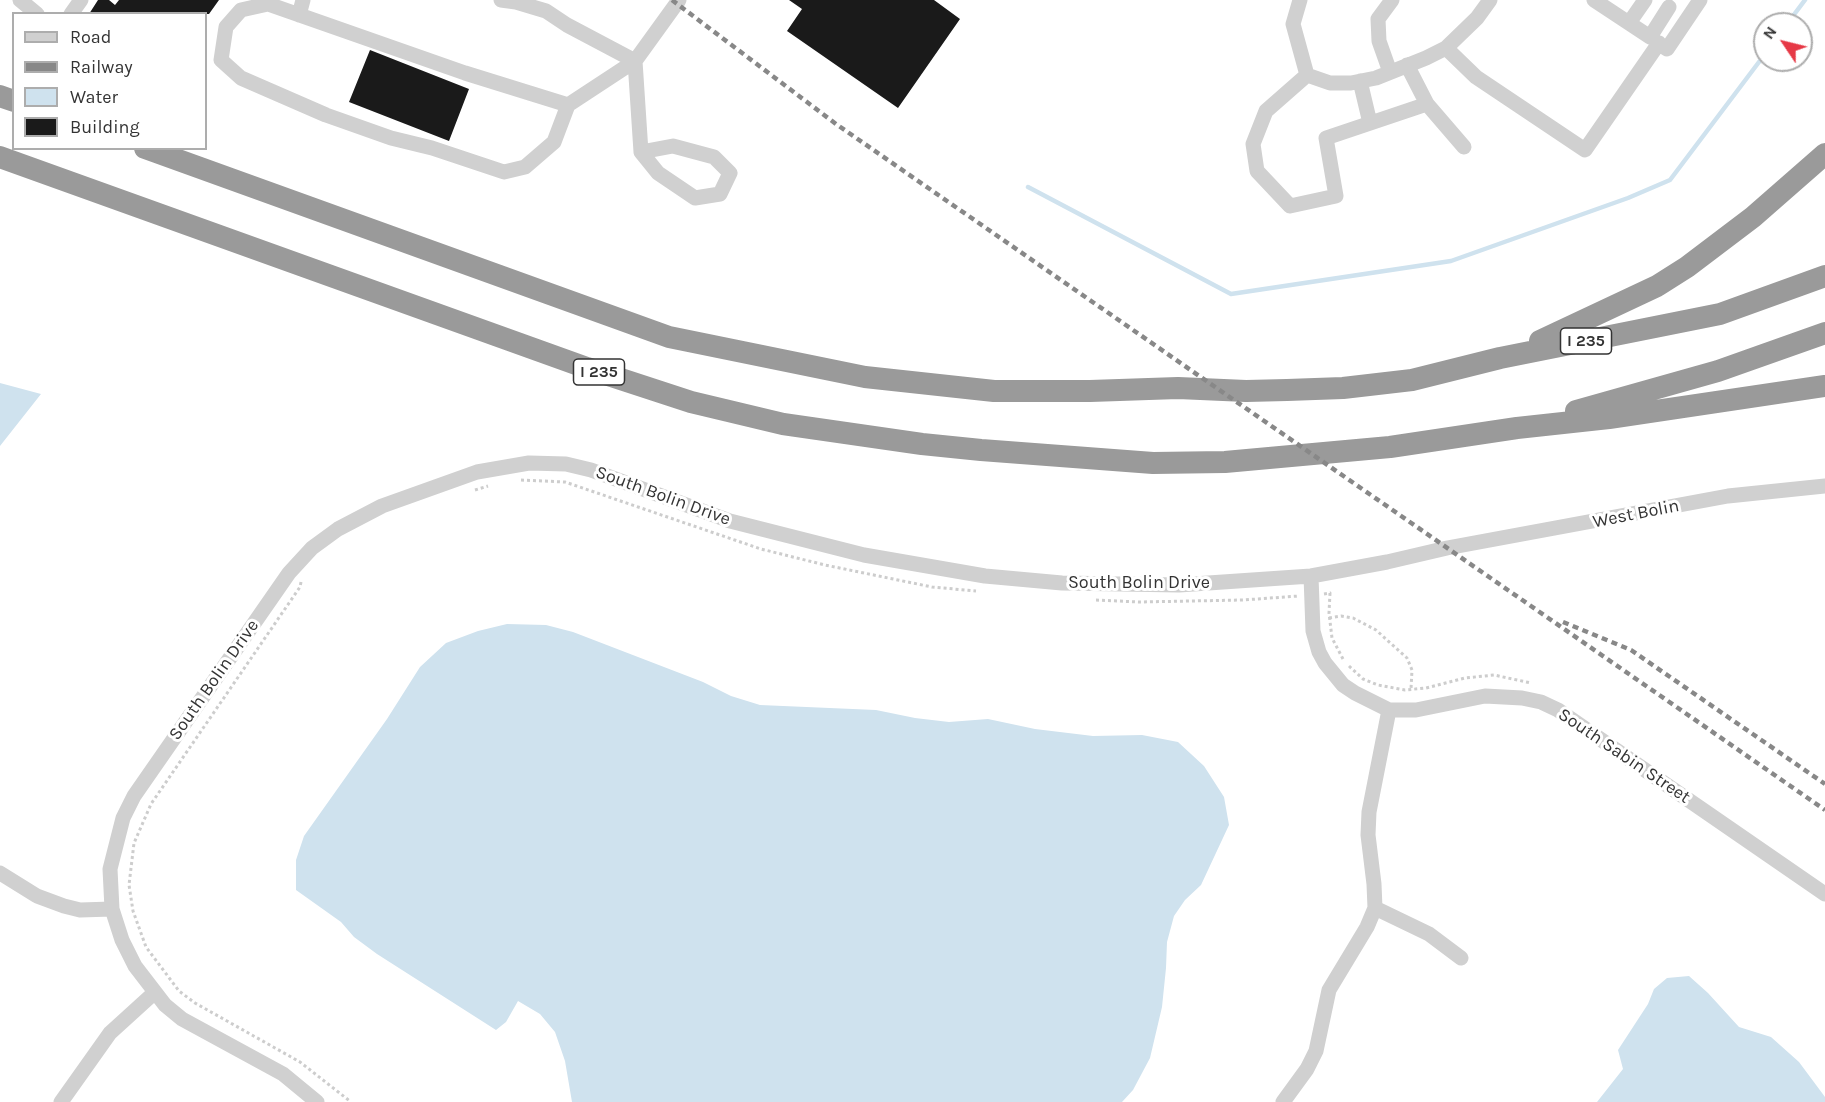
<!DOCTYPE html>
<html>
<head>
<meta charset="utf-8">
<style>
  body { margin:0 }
  #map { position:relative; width:1825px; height:1102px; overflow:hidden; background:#fff; font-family:Karla,sans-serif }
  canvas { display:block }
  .legend { position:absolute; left:12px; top:12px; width:195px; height:138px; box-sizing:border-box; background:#fff; border:2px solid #adadad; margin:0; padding:8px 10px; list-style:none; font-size:18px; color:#333 }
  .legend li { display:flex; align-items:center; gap:12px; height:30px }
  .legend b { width:30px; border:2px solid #adadad }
  .north { position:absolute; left:1753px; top:12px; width:60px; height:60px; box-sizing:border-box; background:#fff; border:2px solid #adadad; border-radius:50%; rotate:305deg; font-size:16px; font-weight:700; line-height:24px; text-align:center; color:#333 }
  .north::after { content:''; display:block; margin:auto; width:21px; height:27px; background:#e63946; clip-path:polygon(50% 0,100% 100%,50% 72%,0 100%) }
</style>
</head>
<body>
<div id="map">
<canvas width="1825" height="1102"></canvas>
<ul class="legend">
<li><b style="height:8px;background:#d0d0d0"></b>Road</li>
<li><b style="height:8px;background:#888"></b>Railway</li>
<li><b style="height:16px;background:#cfe2ee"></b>Water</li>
<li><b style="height:16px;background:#1a1a1a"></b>Building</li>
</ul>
<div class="north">N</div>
</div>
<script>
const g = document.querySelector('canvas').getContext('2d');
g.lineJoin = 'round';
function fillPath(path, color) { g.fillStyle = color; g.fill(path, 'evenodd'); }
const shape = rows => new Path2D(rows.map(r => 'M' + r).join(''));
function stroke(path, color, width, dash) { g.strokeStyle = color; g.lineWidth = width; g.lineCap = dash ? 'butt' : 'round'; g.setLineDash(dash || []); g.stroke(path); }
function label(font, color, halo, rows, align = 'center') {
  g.font = font + ' Karla,sans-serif'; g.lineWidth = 6; g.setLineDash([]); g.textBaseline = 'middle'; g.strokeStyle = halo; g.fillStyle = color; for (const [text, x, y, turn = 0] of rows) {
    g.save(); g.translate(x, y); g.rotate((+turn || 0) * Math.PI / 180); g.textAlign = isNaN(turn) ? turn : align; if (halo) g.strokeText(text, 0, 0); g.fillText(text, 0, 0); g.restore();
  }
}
const water = shape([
  [0,383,41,394,0,446],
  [507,624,546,625,573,632,703,682,731,696,760,705,876,710,915,718,949,722,988,719,1035,729,1093,736,1142,735,1178,742,1204,766,1224,797,1229,825,1201,885,1185,900,1174,916,1167,942,1166,968,1162,1007,1150,1058,1133,1090,1122,1102,572,1102,565,1061,555,1032,540,1014,518,1001,506,1022,496,1030,377,954,354,937,341,922,296,890,296,860,304,836,387,719,420,667,446,643,478,631],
  [1689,976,1708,993,1739,1027,1771,1037,1799,1062,1825,1097,1825,1102,1597,1102,1623,1069,1618,1050,1648,1004,1654,989,1667,978]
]);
const stream = shape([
  [1787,24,1805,0],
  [1028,187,1231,294,1451,261,1628,198,1670,180,1765,54]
]);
const building = shape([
  [98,0,109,0,115,5,119,0,219,0,209,14,89,14],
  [789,0,934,0,960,19,898,108,787,31,802,9],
  [370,50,469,89,449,141,349,102]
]);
const path = shape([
  [521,480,565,482,761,549,825,565,932,587,976,591],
  [475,490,488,486],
  [301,582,300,587,151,804,134,843,129,885,133,911,146,947,179,991,195,1003,300,1062,351,1102],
  [1324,594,1330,593,1329,613,1332,638,1343,659],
  [1096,600,1139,602,1243,600,1299,596],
  [1329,618,1341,616,1353,618,1376,630,1407,658,1412,670,1411,689],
  [1349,666,1363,679,1378,685,1405,690,1426,688,1465,678,1494,675,1531,683]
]);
const minor = shape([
  [20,0,37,14],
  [501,0,516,2,546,11,567,25,635,61],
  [1300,0,1293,24,1307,75],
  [1594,0,1650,37,1669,7],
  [71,14,81,0],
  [299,15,303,0],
  [1629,23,1645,0],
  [1655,41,1667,49,1700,0],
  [1446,48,1476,77,1585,150,1659,43],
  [635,61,641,152,658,173,695,198,720,194,730,173,714,157,673,146,641,152],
  [1390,72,1379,41,1378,19,1392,0],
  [1307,75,1266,111,1253,144,1257,171,1290,206,1336,196,1326,138,1427,104,1407,65],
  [1307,75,1330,83,1351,83,1376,78,1426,58,1446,48,1477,18,1490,0],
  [1360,81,1370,123],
  [1427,104,1464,147],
  [568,105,554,142,525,167,504,172,432,148,391,138,326,115,241,78,221,60,226,27,241,10,268,4,465,73,568,105,635,61,679,0],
  [1311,576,1313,631,1319,652,1325,663,1343,685,1355,693,1389,710,1416,710,1485,696,1522,698,1541,702,1558,710,1825,894],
  [0,873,37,896,64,906,80,910,112,909],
  [1375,908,1429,934,1461,958],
  [61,1102,110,1033,154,993],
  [317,1102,283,1074,182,1019,165,1005,135,966,122,940,112,909,110,869,123,818,134,796,289,573,312,548,338,529,382,506,477,472,529,463,566,464,591,470,730,521,864,555,985,576,1062,583,1179,585,1311,576,1387,562,1447,548,1728,496,1825,486],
  [1283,1102,1307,1069,1316,1051,1329,990,1367,927,1375,908,1374,884,1368,835,1369,812,1389,710]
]);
const highway = shape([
  [0,96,14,101],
  [145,148,669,337,865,377,994,391,1090,391,1178,388,1246,391,1287,390,1343,388,1412,380,1500,358,1720,314,1825,276],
  [0,157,587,368,691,402,783,424,922,444,981,450,1153,463,1225,462,1390,447,1517,428,1609,418,1825,386],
  [1540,341,1657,286,1687,267,1753,217,1825,154],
  [1576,411,1718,371,1825,333]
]);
const rail = shape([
  [672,0,836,124,1825,810],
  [1563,622,1631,650,1825,784]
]);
const shields = [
  [1586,341,51],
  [599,372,51]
];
const shieldNames = [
  ["I 235",1586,341],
  ["I 235",599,372]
];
const streetNames = [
  ["South Bolin Drive",663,496,20],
  ["West Bolin",1636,514,-11],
  ["South Bolin Drive",1139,583],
  ["South Bolin Drive",214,680,-55],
  ["South Sabin Street",1624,756,34]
];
fillPath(water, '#cfe2ee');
stroke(stream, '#cfe2ee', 4.5);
fillPath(building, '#1a1a1a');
stroke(path, '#cdcdcd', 3, [3, 3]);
stroke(minor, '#d0d0d0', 15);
stroke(highway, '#9a9a9a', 22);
stroke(rail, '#888', 4.5, [6, 4.5]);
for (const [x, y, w] of shields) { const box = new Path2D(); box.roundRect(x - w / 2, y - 13, w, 26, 4.5); g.fillStyle = '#fff'; g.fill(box); stroke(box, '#333', 1.5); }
label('bold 16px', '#333', null, shieldNames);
label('18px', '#333', '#fff', streetNames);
</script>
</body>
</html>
